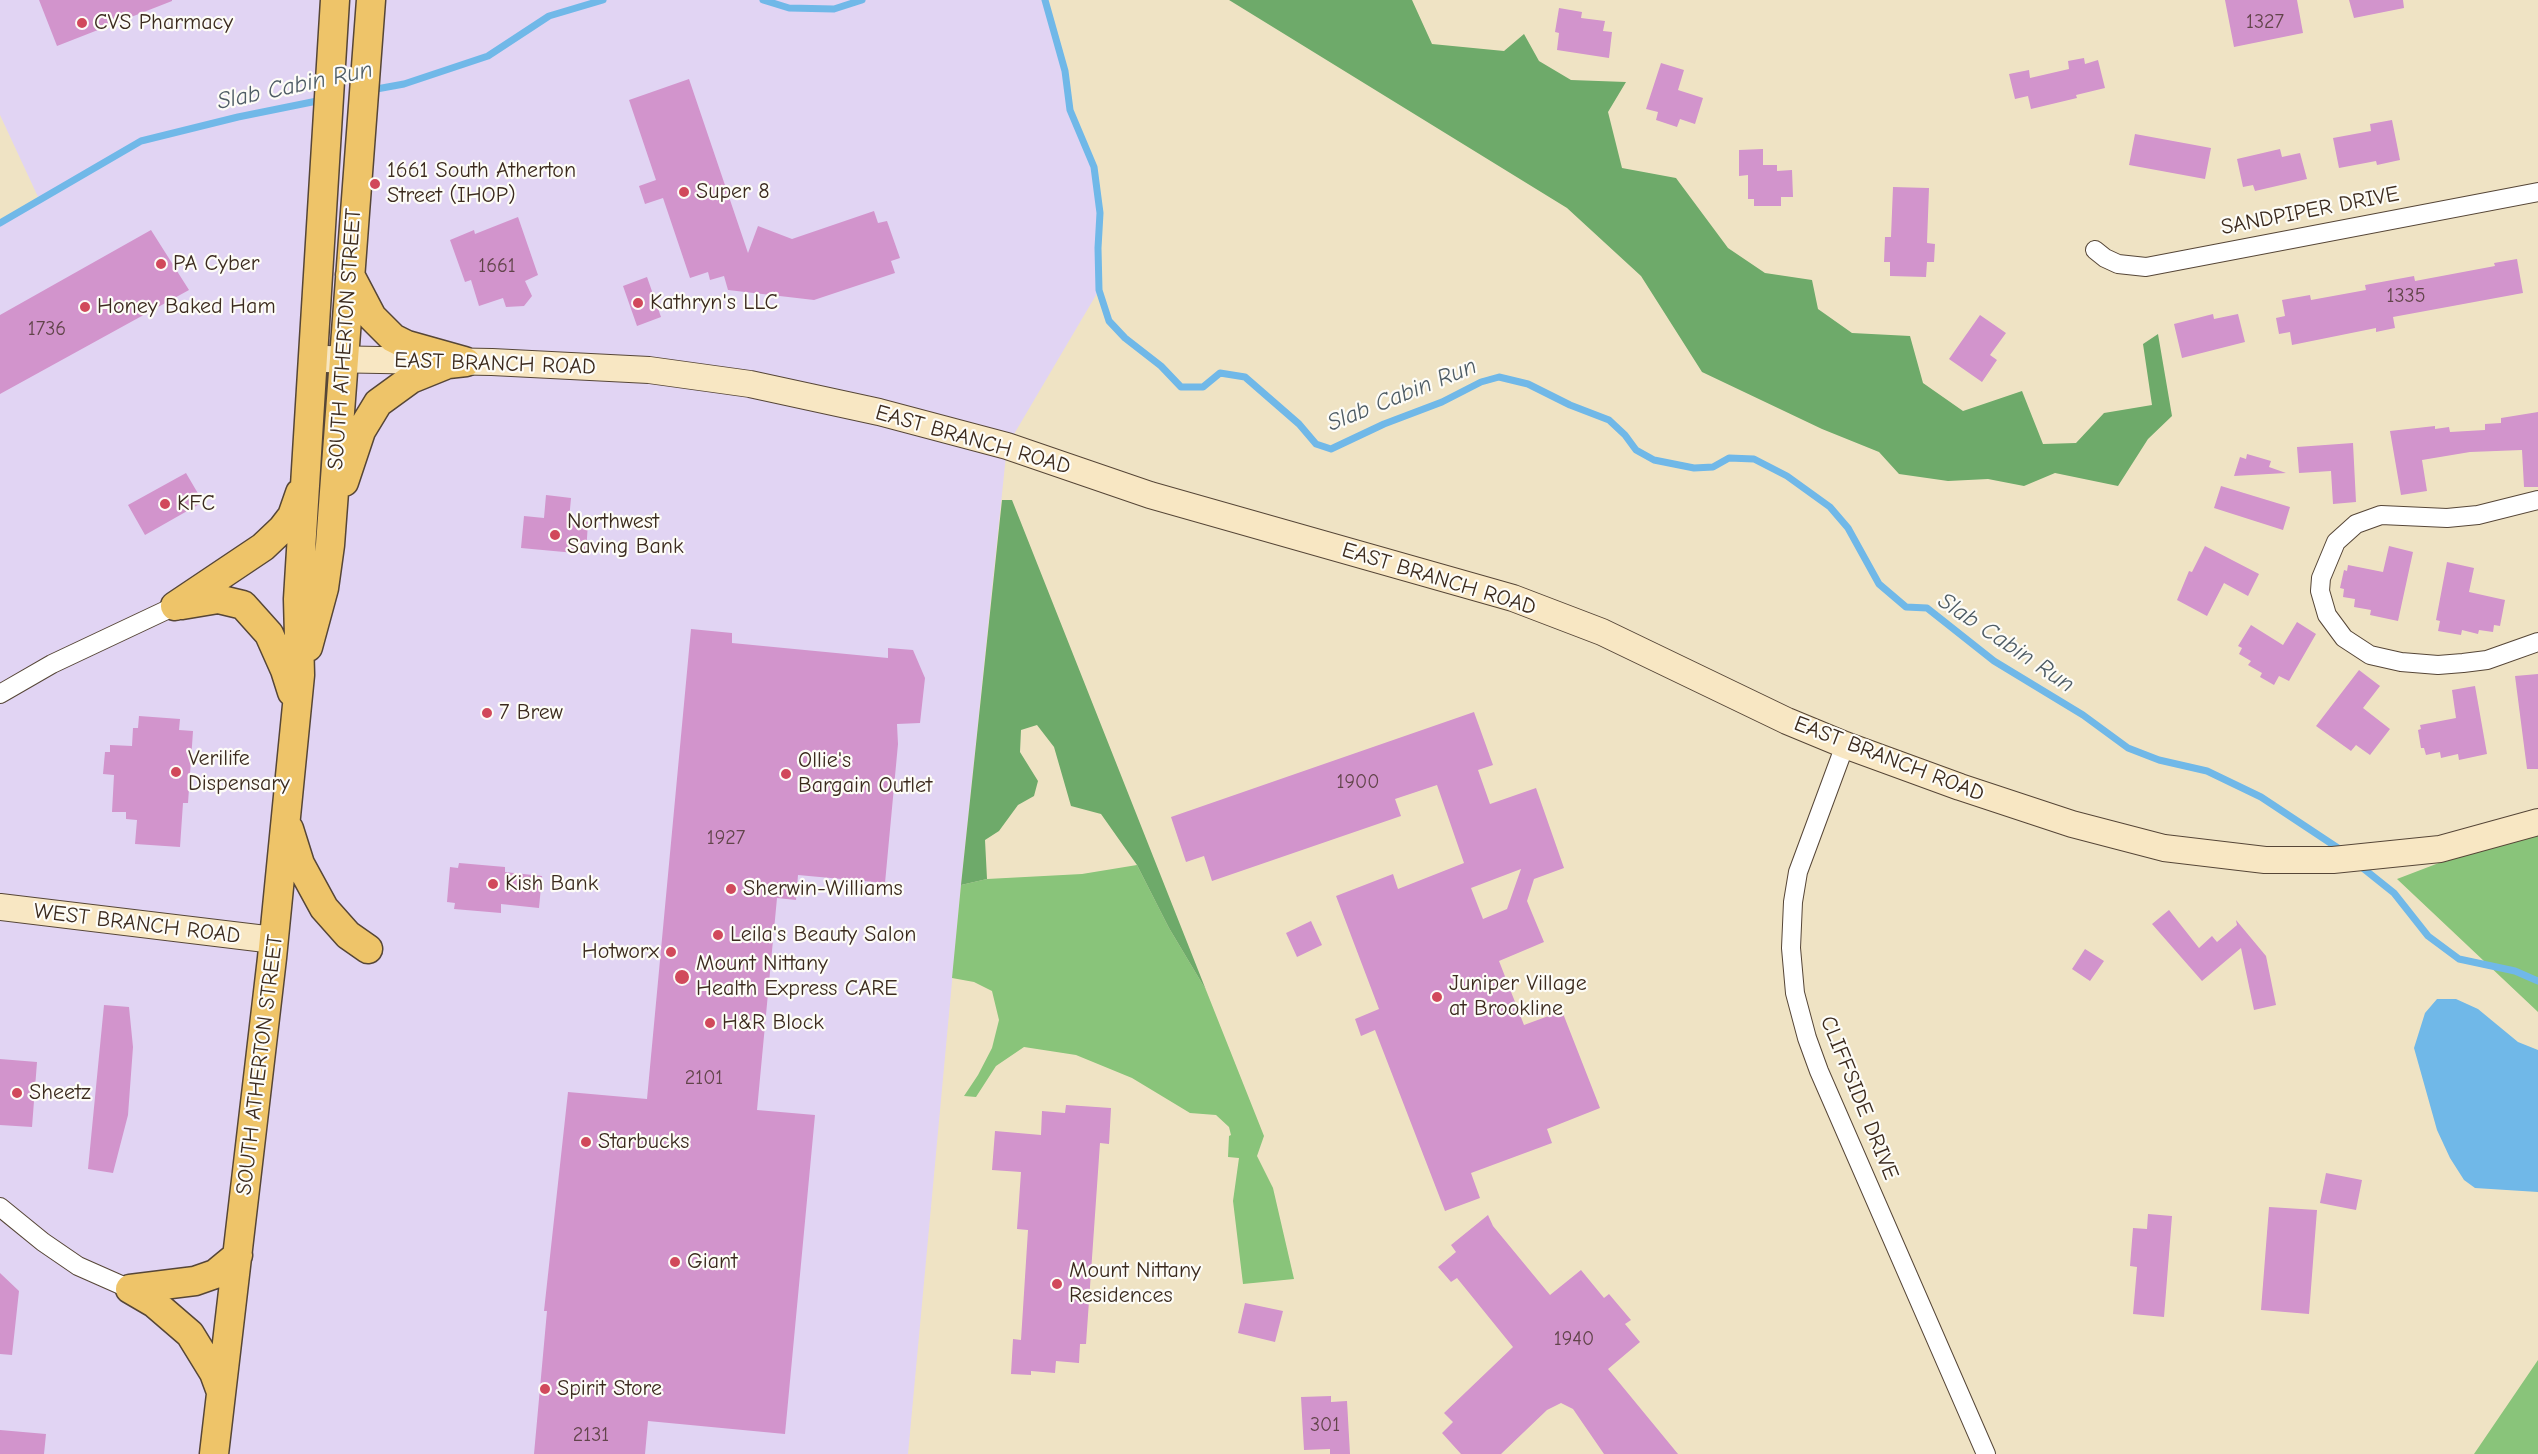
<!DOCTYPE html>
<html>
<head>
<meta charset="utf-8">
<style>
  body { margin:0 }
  canvas { display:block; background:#efe3c4 }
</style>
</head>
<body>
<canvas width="2538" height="1454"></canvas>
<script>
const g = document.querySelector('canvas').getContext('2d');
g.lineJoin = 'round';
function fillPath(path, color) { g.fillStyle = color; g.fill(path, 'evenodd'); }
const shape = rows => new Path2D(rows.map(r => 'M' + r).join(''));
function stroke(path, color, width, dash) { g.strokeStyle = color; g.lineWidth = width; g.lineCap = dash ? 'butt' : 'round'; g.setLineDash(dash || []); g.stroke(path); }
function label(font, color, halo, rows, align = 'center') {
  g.font = font + ' "Comic Neue",sans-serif'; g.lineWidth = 4.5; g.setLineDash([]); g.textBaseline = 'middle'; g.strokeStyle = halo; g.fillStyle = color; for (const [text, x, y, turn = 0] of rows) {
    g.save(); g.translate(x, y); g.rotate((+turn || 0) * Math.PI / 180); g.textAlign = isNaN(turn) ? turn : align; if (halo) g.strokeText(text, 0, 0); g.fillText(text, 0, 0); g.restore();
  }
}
const built = shape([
  [0,0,1045,0,1065,71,1070,110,1094,167,1100,213,1098,248,1099,290,1007,446,961,885,908,1454,0,1454,0,223,39,199,0,115]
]);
const green = shape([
  [2538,825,2538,1012,2397,879],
  [1137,865,1169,928,1206,990,1264,1136,1257,1156,1273,1188,1294,1279,1243,1284,1233,1201,1239,1158,1228,1157,1229,1136,1231,1135,1229,1127,1216,1115,1190,1113,1132,1078,1076,1055,1024,1047,996,1066,976,1097,964,1096,978,1075,992,1048,999,1020,992,991,974,982,952,978,961,885,987,879,1082,874],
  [2538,1360,2538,1454,2474,1454]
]);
const forest = shape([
  [1229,0,1412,0,1432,44,1504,51,1524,34,1539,61,1571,80,1626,82,1608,112,1622,168,1676,178,1728,248,1765,273,1812,280,1818,309,1852,333,1910,336,1923,383,1963,411,2022,391,2043,444,2076,443,2104,413,2152,405,2143,344,2158,334,2172,416,2148,439,2118,486,2055,473,2024,486,1988,479,1948,481,1899,474,1879,452,1822,429,1702,372,1641,276,1567,208],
  [1002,500,1012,500,1206,990,1169,928,1137,865,1101,814,1071,806,1054,747,1037,725,1021,730,1020,752,1038,781,1034,796,1018,805,999,831,985,840,987,879,961,885]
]);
const water = shape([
  [2437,999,2456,999,2478,1009,2518,1042,2538,1050,2538,1192,2475,1188,2464,1180,2450,1158,2437,1130,2414,1048,2425,1013]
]);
const stream = shape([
  [763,0,789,8,834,9,862,0],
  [1045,0,1065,71,1070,110,1094,167,1100,213,1098,248,1099,290,1109,321,1125,338,1161,366,1181,387,1203,387,1220,373,1245,377,1299,424,1316,444,1331,449,1384,424,1442,402,1481,382,1499,377,1528,384,1570,405,1609,420,1625,435,1636,450,1654,460,1694,468,1713,467,1729,458,1754,459,1787,476,1830,507,1848,528,1879,584,1906,607,1927,608,1994,661,2083,715,2128,748,2159,760,2207,771,2261,797,2344,852],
  [371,90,404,84,488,56,549,16,603,0],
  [0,223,141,141,238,117,322,100],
  [2359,865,2394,893,2428,936,2459,959,2515,971,2538,981]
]);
const building = shape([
  [39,0,172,0,172,1,57,46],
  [2225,0,2297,0,2303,33,2234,47],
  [2349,0,2403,0,2404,8,2354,18],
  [1559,8,1582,12,1581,18,1605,21,1603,31,1612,32,1609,58,1557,50,1559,33,1555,32],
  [2084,58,2085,64,2098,60,2105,88,2076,95,2077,98,2031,109,2028,96,2015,99,2009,74,2029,70,2030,78,2069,69,2068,61],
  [1661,63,1684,70,1678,90,1703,98,1695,124,1680,119,1677,127,1656,120,1658,112,1646,109],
  [689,79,748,253,758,226,792,239,874,211,878,223,887,221,900,258,891,261,895,273,814,300,728,290,724,276,710,280,708,272,690,278,663,198,645,204,639,186,656,180,629,100],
  [2392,120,2400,160,2377,165,2376,161,2339,168,2333,138,2371,131,2370,124],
  [2135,134,2211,148,2205,179,2129,165],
  [1763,149,1763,165,1777,165,1777,171,1792,170,1793,197,1781,197,1781,206,1754,206,1754,199,1748,199,1748,175,1739,176,1739,150],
  [2280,149,2282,157,2300,153,2307,179,2255,191,2253,185,2243,187,2237,159],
  [1893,187,1929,188,1927,243,1935,244,1934,262,1927,262,1926,277,1890,276,1890,262,1884,262,1885,237,1891,237],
  [518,217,538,275,525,281,532,296,524,306,506,307,503,298,479,306,471,280,465,282,450,240,474,230,475,234],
  [151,230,189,290,0,394,0,315],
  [2517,259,2523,293,2393,317,2395,328,2376,332,2376,328,2292,345,2290,332,2279,334,2276,318,2285,316,2282,300,2310,295,2311,300,2366,290,2365,285,2414,276,2415,281,2495,266,2494,263],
  [647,277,661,317,637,326,623,286],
  [2213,314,2214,319,2238,314,2245,342,2182,358,2174,324],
  [1980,315,2006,333,1990,355,1997,360,1982,382,1949,359],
  [2538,412,2538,487,2524,487,2522,450,2470,452,2422,460,2427,491,2401,495,2390,431,2435,426,2435,429,2449,427,2450,432,2485,430,2485,424,2501,423,2501,418],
  [2353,443,2356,502,2333,504,2331,471,2299,473,2297,447],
  [2247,454,2271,461,2269,467,2286,473,2234,476,2240,457,2246,459],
  [186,473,203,502,145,535,128,505],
  [2221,486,2290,507,2283,530,2214,508],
  [546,495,571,498,569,520,588,522,586,554,521,548,524,516,544,518],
  [2205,546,2259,574,2248,596,2224,583,2207,616,2177,600,2189,571,2192,572],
  [2389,546,2413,552,2398,621,2370,615,2371,610,2354,607,2355,599,2343,597,2344,589,2340,588,2344,570,2347,571,2348,565,2383,572],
  [2447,562,2474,568,2469,592,2505,600,2500,626,2494,625,2493,632,2479,630,2478,634,2462,630,2461,635,2438,631,2440,621,2436,620],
  [2297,622,2316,634,2289,681,2279,676,2274,685,2260,677,2262,673,2248,665,2251,661,2239,654,2242,648,2238,646,2251,625,2283,645],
  [691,629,732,633,732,643,888,658,888,648,913,650,925,678,920,723,897,724,898,744,885,883,798,875,796,900,777,898,757,1110,815,1115,785,1434,648,1421,645,1454,534,1454,547,1311,544,1311,568,1092,647,1099],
  [2359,670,2380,686,2363,708,2390,729,2370,755,2356,745,2351,751,2316,726],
  [2538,674,2538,769,2527,769,2515,676],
  [2475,686,2487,754,2459,760,2458,754,2441,758,2440,752,2426,755,2424,748,2421,748,2418,730,2421,729,2420,725,2456,718,2452,690],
  [1474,712,1493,765,1478,770,1490,804,1536,788,1564,868,1534,879,1527,901,1544,942,1499,961,1524,1025,1562,1011,1600,1108,1547,1129,1552,1143,1471,1173,1480,1198,1445,1211,1375,1030,1361,1036,1355,1019,1379,1009,1336,896,1393,874,1398,889,1464,863,1437,785,1395,799,1401,816,1212,881,1204,856,1186,862,1171,817],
  [1521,869,1507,909,1483,919,1471,888],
  [139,716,180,719,179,730,193,731,188,803,183,803,180,847,135,844,137,820,126,819,126,812,112,812,114,775,103,774,105,752,110,752,110,745,132,746,133,728,138,728],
  [459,863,505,867,505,872,542,876,539,908,501,904,501,913,454,909,455,903,447,902,450,867,458,868],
  [2169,910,2199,948,2212,936,2217,942,2237,925,2236,920,2266,956,2276,1005,2254,1010,2241,948,2202,981,2152,924],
  [1311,921,1322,945,1297,957,1286,933],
  [2085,949,2104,961,2090,981,2072,969],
  [104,1005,129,1007,133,1047,128,1115,113,1173,88,1169],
  [0,1059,37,1062,32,1127,0,1125],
  [1066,1105,1111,1108,1109,1144,1100,1143,1086,1344,1080,1344,1079,1363,1056,1361,1055,1373,1031,1371,1031,1375,1011,1374,1013,1339,1021,1340,1028,1230,1017,1229,1021,1172,992,1170,995,1131,1041,1135,1042,1111,1065,1113],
  [2326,1173,2362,1180,2356,1210,2320,1203],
  [2269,1207,2317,1210,2309,1314,2261,1310],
  [2148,1214,2172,1216,2164,1317,2133,1314,2137,1267,2130,1266,2133,1228,2147,1229],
  [1488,1215,1493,1226,1550,1295,1581,1270,1604,1298,1609,1294,1631,1320,1625,1324,1640,1342,1608,1369,1678,1454,1604,1454,1573,1409,1561,1403,1547,1410,1501,1454,1461,1454,1442,1433,1453,1422,1444,1413,1513,1347,1457,1278,1451,1282,1438,1267,1456,1252,1451,1245],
  [0,1273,19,1291,12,1355,0,1354],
  [1245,1303,1283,1311,1275,1342,1238,1333],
  [1331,1396,1331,1402,1347,1401,1350,1454,1330,1454,1330,1449,1304,1450,1301,1397],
  [0,1430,46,1434,44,1454,0,1454]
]);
const street = shape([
  [2095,250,2105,258,2118,264,2146,267,2538,192],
  [2538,500,2478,515,2447,518,2381,515,2356,524,2336,542,2321,578,2320,591,2327,615,2344,638,2370,655,2401,662,2438,665,2463,663,2487,660,2538,642],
  [0,694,52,664,175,606],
  [1845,745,1798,872,1793,902,1791,948,1795,993,1807,1038,1819,1071,1986,1454],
  [0,1207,43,1242,78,1266,130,1289]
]);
const secondary = shape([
  [324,359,492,362,649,370,750,384,879,412,1007,446,1150,495,1513,598,1602,632,1787,721,1845,745,1960,787,2072,824,2164,848,2265,860,2333,860,2440,849,2538,822],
  [0,907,274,940]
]);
const primary = shape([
  [350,275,372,317,393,338,407,345,464,361],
  [344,482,361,431,378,403,411,379,448,364,466,362],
  [182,605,218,599,243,605,269,634,285,670,292,692],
  [175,606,263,547,282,529,292,516,300,493],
  [308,647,324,588,330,545,371,0],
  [289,829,300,864,324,908,348,935,368,949],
  [130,1289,154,1303,190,1334,214,1373,221,1392],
  [130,1289,195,1281,215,1274,238,1255],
  [214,1454,272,958,300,675,298,599,335,0]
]);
const markers = [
  [82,23,6,"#d1495b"],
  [375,184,6,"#d1495b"],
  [684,192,6,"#d1495b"],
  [161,264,6,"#d1495b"],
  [638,303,6,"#d1495b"],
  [85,307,6,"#d1495b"],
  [165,504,6,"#d1495b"],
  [555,535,6,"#d1495b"],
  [487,713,6,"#d1495b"],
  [176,772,6,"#d1495b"],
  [786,774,6,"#d1495b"],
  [493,884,6,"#d1495b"],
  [731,889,6,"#d1495b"],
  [718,935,6,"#d1495b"],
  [671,952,6,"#d1495b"],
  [682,977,8,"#d1495b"],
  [1437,997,6,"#d1495b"],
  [710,1023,6,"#d1495b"],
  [17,1093,6,"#d1495b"],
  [586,1142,6,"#d1495b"],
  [675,1262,6,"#d1495b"],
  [1057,1284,6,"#d1495b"],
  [545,1389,6,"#d1495b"]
];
const numberNames = [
  ["1327",2265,22],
  ["1661",497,266],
  ["1335",2406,296],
  ["1736",47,329],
  ["1900",1358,782],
  ["1927",726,838],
  ["2101",704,1078],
  ["1940",1574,1339],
  ["301",1325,1425],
  ["2131",591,1435]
];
const poiNames = [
  ["CVS Pharmacy",94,23],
  ["1661 South Atherton",387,171],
  ["Street (IHOP)",387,196],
  ["Super 8",696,192],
  ["PA Cyber",173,264],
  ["Kathryn's LLC",650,303],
  ["Honey Baked Ham",97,307],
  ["KFC",177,504],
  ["Northwest",567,522],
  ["Saving Bank",567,547],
  ["7 Brew",499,713],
  ["Verilife",188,759],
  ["Dispensary",188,784],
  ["Ollie's",798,761],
  ["Bargain Outlet",798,786],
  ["Kish Bank",505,884],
  ["Sherwin-Williams",743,889],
  ["Leila's Beauty Salon",730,935],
  ["Hotworx",659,952,"right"],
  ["Mount Nittany",696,964],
  ["Health Express CARE",696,989],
  ["Juniper Village",1449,984],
  ["at Brookline",1449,1009],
  ["H&R Block",722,1023],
  ["Sheetz",29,1093],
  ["Starbucks",598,1142],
  ["Giant",687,1262],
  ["Mount Nittany",1069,1271],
  ["Residences",1069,1296],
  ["Spirit Store",557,1389]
];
const streetNames = [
  ["SANDPIPER DRIVE",2310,211,-11],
  ["SOUTH ATHERTON STREET",345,339,-86],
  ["EAST BRANCH ROAD",495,364,2],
  ["EAST BRANCH ROAD",973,440,16],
  ["EAST BRANCH ROAD",1439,579,17],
  ["EAST BRANCH ROAD",1889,759,21],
  ["WEST BRANCH ROAD",137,924,7],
  ["SOUTH ATHERTON STREET",260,1065,-83],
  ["CLIFFSIDE DRIVE",1859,1098,68]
];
const waterNames = [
  ["Slab Cabin Run",295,86,-12],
  ["Slab Cabin Run",1402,395,-22],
  ["Slab Cabin Run",2006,643,34]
];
fillPath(built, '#e1d4f3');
fillPath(green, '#89c47a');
fillPath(forest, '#6eaa6a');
fillPath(water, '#70b8e8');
stroke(stream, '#70b8e8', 7);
fillPath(building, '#d294cc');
stroke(street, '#564637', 20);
stroke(secondary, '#564637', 28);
stroke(primary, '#564637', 31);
stroke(street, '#fff', 18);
stroke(secondary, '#f8e7c3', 26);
stroke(primary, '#eec469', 28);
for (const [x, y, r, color] of markers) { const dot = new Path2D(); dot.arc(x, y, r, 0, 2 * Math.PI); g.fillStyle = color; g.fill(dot); stroke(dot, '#fdfcf7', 2); }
label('20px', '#61444a', null, numberNames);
label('22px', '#3b2a1e', '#fdfcf7', poiNames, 'left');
label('22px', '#3b2a1e', '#fdfcf7', streetNames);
label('italic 24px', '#4e5c65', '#fdfcf7', waterNames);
</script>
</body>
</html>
